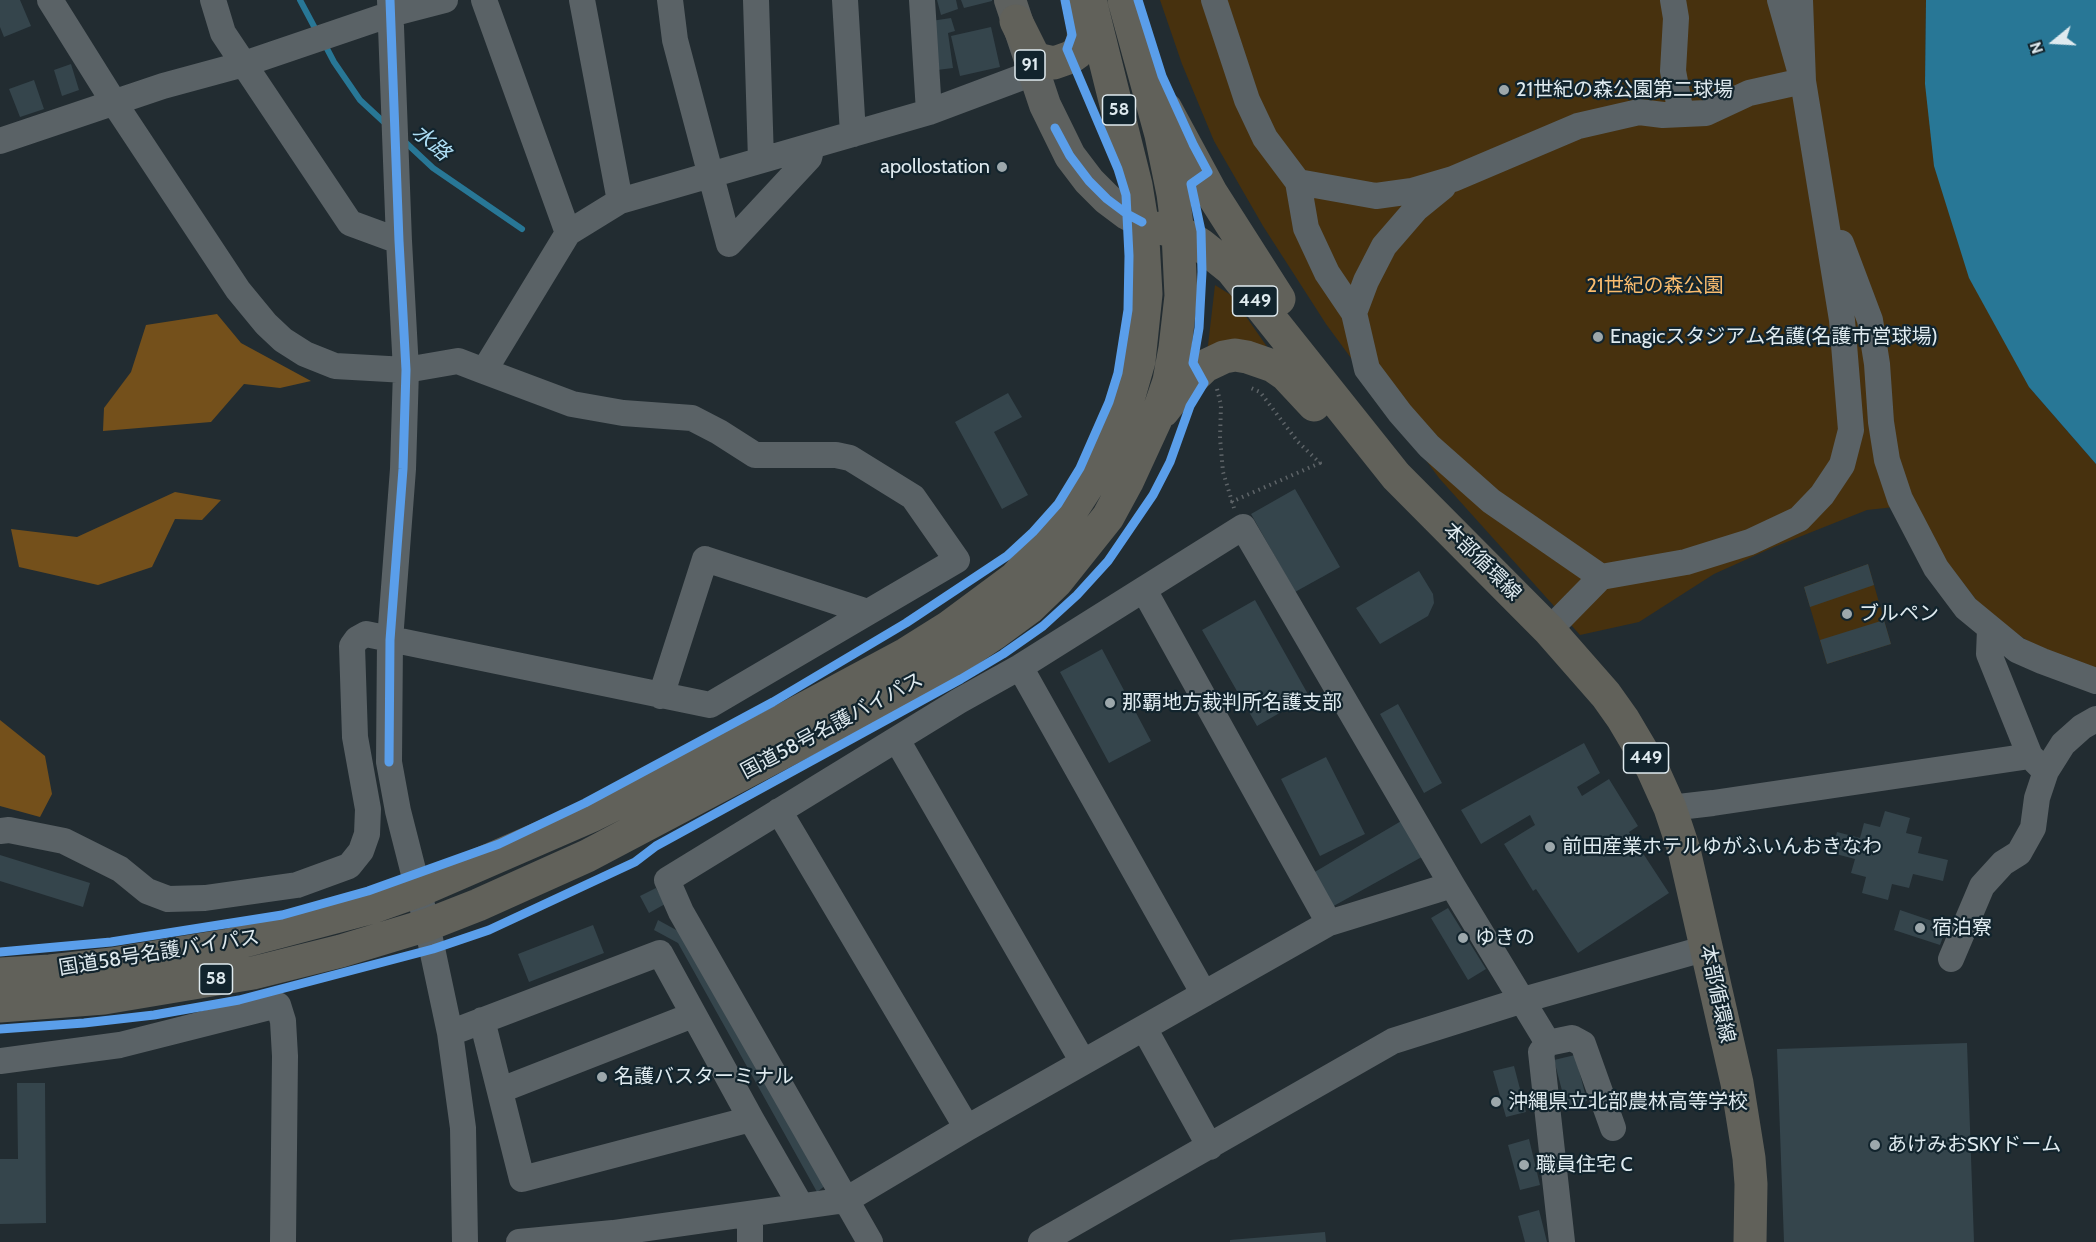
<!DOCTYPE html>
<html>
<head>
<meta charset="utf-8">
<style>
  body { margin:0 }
  #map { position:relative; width:2096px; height:1242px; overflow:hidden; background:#222c31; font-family:Cabin,sans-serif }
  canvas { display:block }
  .north { position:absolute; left:2024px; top:12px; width:60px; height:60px; -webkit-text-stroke:4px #12242d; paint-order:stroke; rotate:252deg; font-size:16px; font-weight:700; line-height:24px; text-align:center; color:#dfeaef }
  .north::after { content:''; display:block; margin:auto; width:21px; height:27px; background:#dfeaef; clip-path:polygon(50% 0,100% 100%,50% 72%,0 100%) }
</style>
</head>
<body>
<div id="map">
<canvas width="2096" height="1242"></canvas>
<div class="north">N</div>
</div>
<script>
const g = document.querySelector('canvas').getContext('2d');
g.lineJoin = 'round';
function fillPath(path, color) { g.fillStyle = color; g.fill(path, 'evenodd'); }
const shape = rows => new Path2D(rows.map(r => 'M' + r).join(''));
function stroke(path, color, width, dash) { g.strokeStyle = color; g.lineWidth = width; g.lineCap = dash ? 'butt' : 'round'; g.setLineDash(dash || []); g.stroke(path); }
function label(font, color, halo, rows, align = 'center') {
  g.font = font + ' Cabin,"Noto Sans JP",sans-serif'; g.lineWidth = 4.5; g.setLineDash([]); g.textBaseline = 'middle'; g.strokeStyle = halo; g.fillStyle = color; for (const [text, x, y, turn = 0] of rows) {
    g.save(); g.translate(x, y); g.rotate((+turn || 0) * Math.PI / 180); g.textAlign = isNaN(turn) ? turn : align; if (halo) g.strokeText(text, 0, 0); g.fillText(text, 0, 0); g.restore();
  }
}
const green = shape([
  [1160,0,1926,0,1925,84,2029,387,2096,464,2096,670,2040,649,1987,614,1904,506,1867,510,1774,547,1714,574,1639,622,1580,635,1439,478,1326,324,1263,226,1214,141,1182,64],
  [1215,285,1231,295,1270,351,1207,354],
  [1868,564,1891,644,1827,664,1804,587]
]);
const forest = shape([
  [217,314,241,343,311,381,280,388,244,384,211,422,103,431,104,408,131,372,146,325],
  [175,492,221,500,202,520,175,519,152,567,98,585,19,567,11,529,77,537],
  [0,720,45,756,52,794,40,817,0,806]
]);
const water = shape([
  [1926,0,2096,0,2096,464,2029,387,1969,278,1934,166,1925,84]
]);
const stream = shape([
  [300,0,317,32],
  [324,43,334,62,360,100,387,125],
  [403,140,433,168,522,229]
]);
const building = shape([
  [0,0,20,0,31,26,4,37,0,27],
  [937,0,956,0,958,9,941,15],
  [961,0,992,0,992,1,964,8],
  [951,18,955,31,948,33,953,68,937,70,931,21],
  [991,27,1000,67,960,76,951,36],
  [71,64,79,90,62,96,54,70],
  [34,80,44,109,20,117,9,89],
  [1008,393,1022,417,994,432,1028,495,1002,509,955,422],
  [1295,489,1340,567,1295,592,1251,514],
  [1868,564,1874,585,1810,607,1804,587],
  [1419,571,1433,594,1434,603,1428,616,1380,644,1356,608],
  [1255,600,1309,696,1257,726,1202,630],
  [1884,620,1891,644,1827,664,1820,640],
  [1102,649,1151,741,1109,763,1060,672],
  [1398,704,1442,783,1424,793,1380,714],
  [1584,743,1600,773,1577,787,1582,796,1609,779,1638,826,1629,832,1669,893,1578,953,1536,889,1533,891,1504,844,1535,825,1530,815,1481,844,1461,810],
  [1326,757,1365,834,1320,856,1281,779],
  [1885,811,1910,818,1906,833,1922,837,1918,853,1948,860,1943,881,1913,874,1909,888,1892,884,1888,900,1862,893,1866,877,1851,873,1855,859,1832,853,1837,832,1860,838,1864,823,1880,827],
  [1408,817,1429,853,1330,908,1313,873],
  [0,855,90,883,83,907,0,881],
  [656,888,665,904,649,913,640,896],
  [1448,908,1486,969,1468,980,1431,918],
  [1900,910,1947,926,1940,945,1894,930],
  [658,920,689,937,826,1185,817,1192,678,943,654,930],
  [593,925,604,953,529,982,518,954],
  [1967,1043,1974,1242,1784,1242,1777,1049],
  [1575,1055,1587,1101,1566,1106,1554,1060],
  [1514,1066,1526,1112,1506,1117,1493,1071],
  [17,1083,45,1083,46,1223,0,1224,0,1159,18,1159],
  [1529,1139,1540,1185,1520,1190,1508,1145],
  [1539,1210,1547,1242,1525,1242,1518,1216],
  [1325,1232,1326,1242,1230,1242,1230,1240]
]);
const path = shape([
  [1217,389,1221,405,1220,438,1223,472,1234,508],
  [1231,502,1320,463,1298,442,1260,392,1251,388]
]);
const minor = shape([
  [50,0,115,104,238,290,266,324,283,340,305,354,335,366,406,370,458,361,484,371,568,233,620,201,929,112,1033,73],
  [213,0,223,33,350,223,399,241],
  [390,0,399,241,406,370,403,469,390,640,389,762,398,811,427,925,450,1033,463,1128,465,1242],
  [484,0,568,233],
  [582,0,620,201],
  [670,0,675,40,729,244,809,158,812,146],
  [756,0,761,160],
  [845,0,853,134],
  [922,0,929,112],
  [1214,0,1247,100,1265,138,1298,182,1376,196,1412,191,1453,179,1578,126,1639,112,1663,115,1706,113,1749,93,1803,81,1800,0],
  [1673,0,1676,18,1673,71,1681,114],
  [0,141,163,86,244,64,391,14,445,0],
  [1298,182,1306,228,1327,273,1354,313],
  [1443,187,1416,209,1384,246,1366,281,1354,313,1367,369,1400,413,1429,446,1491,501,1601,577],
  [1841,243,1870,320,1877,364,1881,422,1887,460,1900,499,1936,568,1966,608,2017,650,2042,661,2096,681],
  [1144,590,1329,923],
  [1990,629,1989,654,2030,756,2041,767],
  [1549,630,1601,577,1686,562,1750,542,1799,519,1822,495,1842,465,1851,430,1842,320,1803,81,1780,0],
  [1020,667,1204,994],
  [661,696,705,559,868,612],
  [897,740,1083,1062],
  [1670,808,1713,803,2030,756],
  [779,811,967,1128],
  [0,831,9,830,64,841,120,869,147,891,168,899,205,898,297,885,349,866,361,851,367,834,368,809,355,737,352,646,357,639,366,634,710,705,957,560,913,497,850,458,836,455,755,455,719,432,692,418,623,413,572,404,484,371],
  [1951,959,1982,886,2003,863,2019,853,2033,828,2037,798,2046,771,2063,744,2082,727,2096,719],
  [482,1020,522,1179,751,1119],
  [1144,1028,1210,1147],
  [450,1033,660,953,751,1119,801,1206],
  [0,1061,120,1045,278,1005,283,1021,285,1056,283,1242],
  [501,1090,693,1015],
  [519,1242,613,1233,846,1200,967,1128,1329,923,1452,885],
  [750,1242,750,1214],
  [870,1242,681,912,667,880,959,701,1020,667,1243,527,1452,885,1548,1043],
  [1041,1242,1393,1041,1523,1000,1707,948],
  [1562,1242,1541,1052,1548,1043,1572,1038,1583,1044,1613,1128]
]);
const major = shape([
  [1010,0,1045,105,1070,156,1089,181,1107,199,1127,214,1142,222]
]);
const highway = shape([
  [1016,21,1033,55,1040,60,1054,63,1071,57,1078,52,1083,40,1085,5],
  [1166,109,1212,194,1279,299],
  [1161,228,1187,236,1201,245,1231,269,1396,476,1549,630,1606,695,1623,719,1652,768,1670,808,1684,850,1737,1083,1749,1158,1751,1184,1750,1242],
  [1163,411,1177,393,1205,366,1224,357,1235,355,1247,357,1273,366,1286,375,1314,405],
  [0,974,50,971,112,964,229,945,373,907,418,891,593,815,770,727,906,654,949,627,1015,578,1040,551,1066,519,1088,485,1110,445,1127,403,1139,361,1146,294,1142,222,1136,185,1090,0],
  [0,1006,104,998,253,973,341,951,427,925,478,905,587,856,941,669,995,633,1029,608,1057,581,1108,517,1127,482,1156,419,1169,381,1175,348,1181,296,1178,233,1173,194,1161,135,1124,0]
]);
const cycleway = shape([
  [1055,128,1070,156,1089,181,1107,199,1127,214,1142,222],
  [389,762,390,640,403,469,406,370,399,241,390,0],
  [0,952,111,942,282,915,368,891,499,844,585,803,773,702,906,623,1007,556,1033,532,1058,504,1080,468,1109,402,1118,373,1128,310,1129,256,1126,195,1118,169,1067,49,1072,35,1065,0],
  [0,1029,84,1023,154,1015,239,1000,433,949,489,930,635,862,656,846,961,679,1003,654,1043,626,1077,595,1108,561,1153,495,1170,462,1190,406,1204,383,1193,363,1199,328,1202,272,1201,231,1191,184,1208,172,1193,144,1162,76,1138,0]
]);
const markers = [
  [1504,90,6,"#9da8ac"],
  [1002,167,6,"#9da8ac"],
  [1598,337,6,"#9da8ac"],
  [1847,614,6,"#9da8ac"],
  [1110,703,6,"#9da8ac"],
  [1550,847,6,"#9da8ac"],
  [1920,928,6,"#9da8ac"],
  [1463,938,6,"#9da8ac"],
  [602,1077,6,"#9da8ac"],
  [1496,1102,6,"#9da8ac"],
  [1875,1145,6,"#9da8ac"],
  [1524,1165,6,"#9da8ac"]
];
const shields = [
  [1030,65,30],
  [1119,110,33],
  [1255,301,45],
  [1646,758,45],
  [216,979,33]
];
const shieldNames = [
  ["91",1030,65],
  ["58",1119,110],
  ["449",1255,301],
  ["449",1646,758],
  ["58",216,979]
];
const poiNames = [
  ["21世紀の森公園第二球場",1516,90],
  ["apollostation",990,167,"right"],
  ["Enagicスタジアム名護(名護市営球場)",1610,337],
  ["ブルペン",1859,614],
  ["那覇地方裁判所名護支部",1122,703],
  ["前田産業ホテルゆがふいんおきなわ",1562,847],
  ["宿泊寮",1932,928],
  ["ゆきの",1475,938],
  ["名護バスターミナル",614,1077],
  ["沖縄県立北部農林高等学校",1508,1102],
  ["あけみおSKYドーム",1887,1145],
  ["職員住宅 C",1536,1165]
];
const parkNames = [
  ["21世紀の森公園",1655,286]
];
const streetNames = [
  ["本部循環線",1482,562,45],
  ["国道58号名護バイパス",832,726,-28],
  ["国道58号名護バイパス",159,953,-9],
  ["本部循環線",1717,994,78]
];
const waterNames = [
  ["水路",431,143,41]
];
fillPath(green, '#47310e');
fillPath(forest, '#74501b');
fillPath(water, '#287796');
stroke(stream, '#287796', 6);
fillPath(building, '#35454c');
stroke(path, '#5e6468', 4, [1.5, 4.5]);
stroke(minor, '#5a6266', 26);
stroke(major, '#5e615f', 32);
stroke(highway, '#61615a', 33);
stroke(cycleway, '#5a9eea', 9);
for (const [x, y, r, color] of markers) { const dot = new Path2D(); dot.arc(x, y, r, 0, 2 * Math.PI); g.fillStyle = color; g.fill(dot); stroke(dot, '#12242d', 2); }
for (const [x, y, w] of shields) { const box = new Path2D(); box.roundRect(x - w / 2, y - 15, w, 30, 4.5); g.fillStyle = '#12242d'; g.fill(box); stroke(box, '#dfeaef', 1.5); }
label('bold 18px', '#dfeaef', null, shieldNames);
label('20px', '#dfeaef', '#12242d', poiNames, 'left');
label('20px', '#f9bc6e', '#12242d', parkNames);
label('20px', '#dfeaef', '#12242d', streetNames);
label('italic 21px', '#aedef5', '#12242d', waterNames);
</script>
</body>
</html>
